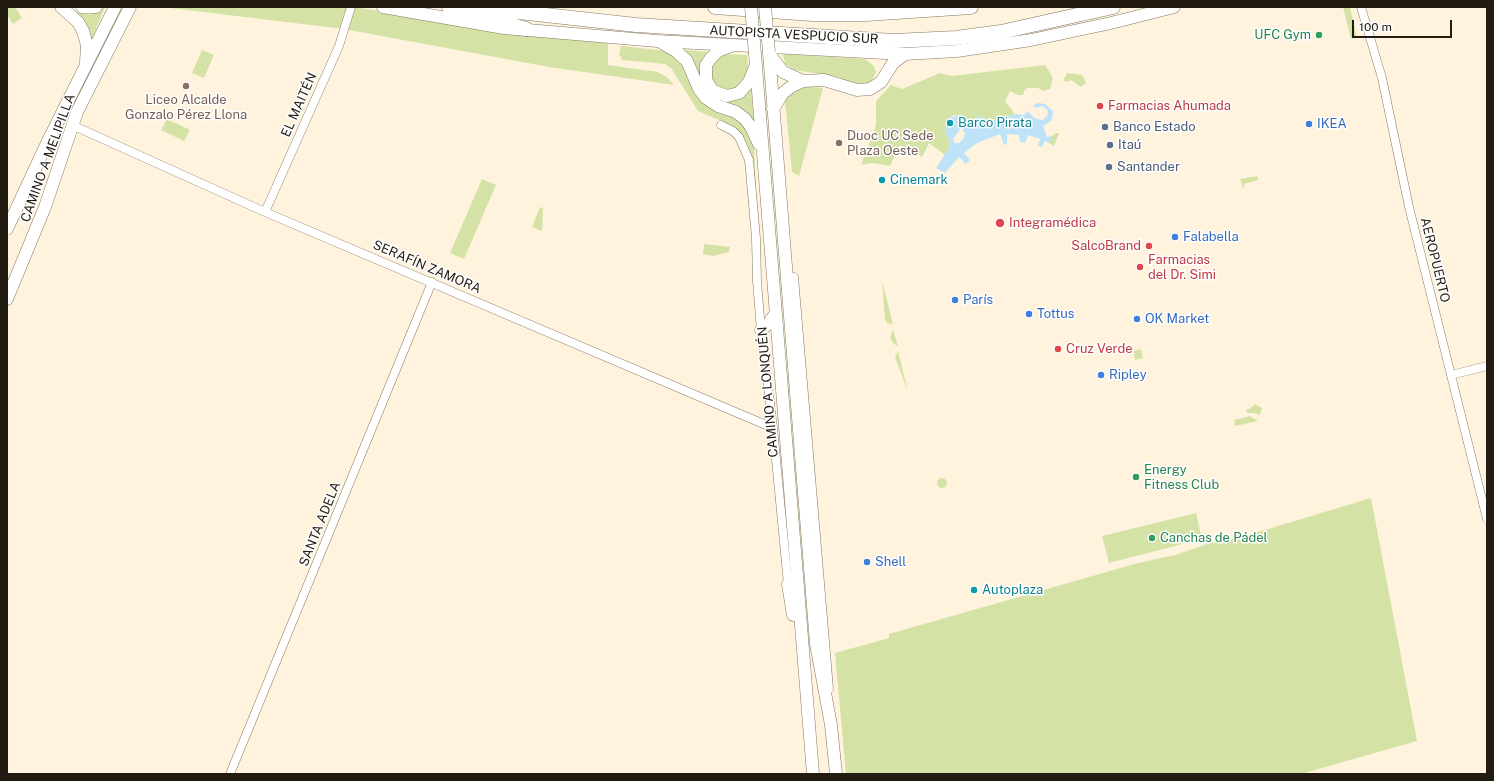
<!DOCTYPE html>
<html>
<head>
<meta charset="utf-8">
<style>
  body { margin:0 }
  #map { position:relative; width:1494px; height:781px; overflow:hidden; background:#fff3de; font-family:"Public Sans",sans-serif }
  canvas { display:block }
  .frame { position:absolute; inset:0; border:8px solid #211b12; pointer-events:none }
  .scale { position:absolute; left:1352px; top:20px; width:100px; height:18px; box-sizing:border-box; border:2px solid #211b12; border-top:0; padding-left:5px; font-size:12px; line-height:14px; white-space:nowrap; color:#211b12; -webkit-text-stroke:3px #fff; paint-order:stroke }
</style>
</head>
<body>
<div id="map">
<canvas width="1494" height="781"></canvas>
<div class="frame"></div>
<div class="scale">100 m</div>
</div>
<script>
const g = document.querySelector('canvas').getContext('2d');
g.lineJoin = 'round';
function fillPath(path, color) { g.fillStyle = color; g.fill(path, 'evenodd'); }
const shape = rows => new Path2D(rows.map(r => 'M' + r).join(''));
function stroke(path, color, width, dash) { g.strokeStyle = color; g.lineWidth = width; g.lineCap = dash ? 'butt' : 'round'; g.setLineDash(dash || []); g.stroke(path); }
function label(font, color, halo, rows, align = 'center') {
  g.font = font + ' "Public Sans",sans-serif'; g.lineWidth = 3; g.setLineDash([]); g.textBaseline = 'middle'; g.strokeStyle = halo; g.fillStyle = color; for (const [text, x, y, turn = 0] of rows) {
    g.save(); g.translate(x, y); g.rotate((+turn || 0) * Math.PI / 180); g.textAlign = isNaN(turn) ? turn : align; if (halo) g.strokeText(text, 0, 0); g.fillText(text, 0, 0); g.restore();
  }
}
const green = shape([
  [7,7,15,7,22,18,13,24,7,15],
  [105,7,90,44,75,12,90,15],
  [162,7,354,7,520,32,608,43,608,65,658,72,668,78,674,85,549,67,344,29],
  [1343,7,1350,7,1357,38,1351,39],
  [621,46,667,51,678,60,687,72,695,95,708,107,730,114,740,121,747,131,754,148,756,190,748,145,739,132,728,124,698,111,671,68,665,64,622,60,619,54],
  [202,50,214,55,204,78,192,73],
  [684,50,709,52,710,54,701,73,705,87,711,94,726,100,733,100,741,96,751,87,754,125,740,112,717,102,708,96,701,86,693,62,683,51],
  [723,54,747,55,748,67,746,77,739,88,721,91,709,79,713,62],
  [783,54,865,59,874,66,876,72,872,80,863,86,854,85,839,77,795,70,785,64],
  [1045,65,1053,78,1050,89,1044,91,1038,88,1027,88,1024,91,1023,95,1018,95,1010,91,1005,101,1015,114,1004,119,990,120,978,116,975,119,968,120,958,115,954,115,945,122,945,132,950,142,949,148,945,155,929,143,922,157,900,145,890,166,872,163,861,165,876,125,876,101,891,85,902,89,940,73,952,76],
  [1067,73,1082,75,1086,83,1081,87,1071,80,1067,82,1063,81],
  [801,86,823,88,799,176,792,172,785,101,788,95],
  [167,119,190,130,184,141,161,130],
  [1056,133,1059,133,1054,146,1049,143,1052,136],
  [1257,176,1258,180,1244,184,1245,188,1243,187,1240,179],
  [482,179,496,185,464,259,450,253],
  [540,207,543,208,542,231,532,227],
  [704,244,730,247,729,252,713,256,703,254],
  [882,281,893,324,887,323,885,319],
  [893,329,898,346,894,344,890,338],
  [1141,349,1143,358,1135,360,1134,351],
  [898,351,908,392,895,357],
  [1255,404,1262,408,1260,415,1255,413,1247,413,1246,410,1251,408],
  [1250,416,1258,421,1235,426,1234,420],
  '937 483a5 5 0 1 1 10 0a5 5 0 1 1-10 0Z',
  [1371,498,1417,741,1301,774,846,774,835,653,889,638,889,634,1138,563,1175,555,1207,544,1238,538],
  [1196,513,1202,539,1109,563,1102,536]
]);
const water = shape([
  [1038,103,1045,104,1053,111,1052,120,1043,126,1047,137,1052,136,1049,143,1045,141,1042,147,1038,146,1040,139,1028,135,1025,143,1020,142,1019,135,1007,134,1007,144,1004,145,1000,134,977,143,964,153,970,160,966,164,959,157,945,173,936,168,949,148,950,142,945,132,945,122,948,118,959,115,968,120,975,119,978,116,990,120,998,120,1015,114,1024,115,1028,111,1034,118,1042,120,1047,116,1048,111,1043,106,1035,108,1033,105],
  [961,128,965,133,964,138,959,143,955,143,953,139]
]);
const minor = shape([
  [1361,7,1382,78,1409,207,1487,519],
  [72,125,265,212,773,428],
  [721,125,733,131,739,137,749,160,756,238,757,281,761,330,773,428,788,584],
  [265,212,339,46,351,7],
  [794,277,829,689],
  [1451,375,1487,366],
  [230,774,432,282]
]);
const primary = shape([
  [61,7,78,22,83,31,87,45,86,62],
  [82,7,96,7],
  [383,7,504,28,657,41,905,54,957,51,1031,40,1111,23,1174,7],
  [662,43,676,51,687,61,699,89,706,98,718,106,736,112,745,119,751,127,759,144],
  [731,46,718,51,711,58,706,65,706,80,713,91,727,96,739,93,749,82,755,67],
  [769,52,816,644,831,725,836,774],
  [755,54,813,774],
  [769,54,783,72,803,81],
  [773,109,783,93,792,86,803,81,824,80,857,90,870,89,881,82,893,63,905,54],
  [7,229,47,143,115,7],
  [7,299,45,207,77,112,130,7],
  [761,330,769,323,775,314],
  [788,584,793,615]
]);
const motorway = shape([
  [449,7,526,29],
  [473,7,636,25,894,41,956,38,1001,32,1113,7],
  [715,7,812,14,866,14,971,7]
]);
const primaryBridge = shape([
  [751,7,755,54],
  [765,7,769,52]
]);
const markers = [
  [1319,35,4,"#2e9e5b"],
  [186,86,4,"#8d6e63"],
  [1100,106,4,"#e0444e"],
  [950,123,4,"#0f9aa8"],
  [1309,124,4,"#3f7fe0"],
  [1105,127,4,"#5c6f8a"],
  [839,143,4,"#8d6e63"],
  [1110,145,4,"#5c6f8a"],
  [1109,167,4,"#5c6f8a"],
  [882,180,4,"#0f9aa8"],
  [1000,223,5,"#e0444e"],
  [1175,237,4,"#3f7fe0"],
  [1149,246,4,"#e0444e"],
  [1140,267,4,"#e0444e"],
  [955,300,4,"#3f7fe0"],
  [1029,314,4,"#3f7fe0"],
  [1137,319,4,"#3f7fe0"],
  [1058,349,4,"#e0444e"],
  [1101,375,4,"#3f7fe0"],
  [1136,477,4,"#2e9e5b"],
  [1152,538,4,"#2e9e5b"],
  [867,562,4,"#3f7fe0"],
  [974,590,4,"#0f9aa8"]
];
const streetNames = [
  ["AUTOPISTA VESPUCIO SUR",794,35,3],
  ["EL MAITÉN",299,105,-66],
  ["CAMINO A MELIPILLA",48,158,-70],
  ["AEROPUERTO",1435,260,76],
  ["SERAFÍN ZAMORA",427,267,23],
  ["CAMINO A LONQUÉN",768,392,-95],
  ["SANTA ADELA",320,524,-68]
];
const leisureNames = [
  ["UFC Gym",1311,35,"right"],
  ["Energy",1144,470],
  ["Fitness Club",1144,485],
  ["Canchas de Pádel",1160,538]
];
const educationNames = [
  ["Liceo Alcalde",186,100],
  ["Gonzalo Pérez Llona",186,115],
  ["Duoc UC Sede",847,136,"left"],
  ["Plaza Oeste",847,151,"left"]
];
const healthNames = [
  ["Farmacias Ahumada",1108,106],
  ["Integramédica",1009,223],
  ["SalcoBrand",1141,246,"right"],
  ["Farmacias",1148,260],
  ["del Dr. Simi",1148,275],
  ["Cruz Verde",1066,349]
];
const cultureNames = [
  ["Barco Pirata",958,123],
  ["Cinemark",890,180],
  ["Autoplaza",982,590]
];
const shopNames = [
  ["IKEA",1317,124],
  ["Falabella",1183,237],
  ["París",963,300],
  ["Tottus",1037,314],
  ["OK Market",1145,319],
  ["Ripley",1109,375],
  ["Shell",875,562]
];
const serviceNames = [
  ["Banco Estado",1113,127],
  ["Itaú",1118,145],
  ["Santander",1117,167]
];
fillPath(green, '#d4e3a5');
fillPath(water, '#bee3f9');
stroke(minor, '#857861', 9);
stroke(primary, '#857861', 13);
stroke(motorway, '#857861', 15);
stroke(minor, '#fff', 8);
stroke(primary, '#fff', 12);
stroke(motorway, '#fff', 14);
stroke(primaryBridge, '#857861', 13, []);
stroke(primaryBridge, '#fff', 12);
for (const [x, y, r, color] of markers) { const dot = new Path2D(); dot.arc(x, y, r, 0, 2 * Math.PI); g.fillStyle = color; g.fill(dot); stroke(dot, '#fff', 1.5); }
label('13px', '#211b12', '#fff', streetNames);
label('13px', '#27864d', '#fff', leisureNames, 'left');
label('13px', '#785e54', '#fff', educationNames);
label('13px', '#be3a42', '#fff', healthNames, 'left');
label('13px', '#0d838f', '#fff', cultureNames, 'left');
label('13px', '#366cbe', '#fff', shopNames, 'left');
label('13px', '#4e5e75', '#fff', serviceNames, 'left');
</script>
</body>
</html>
